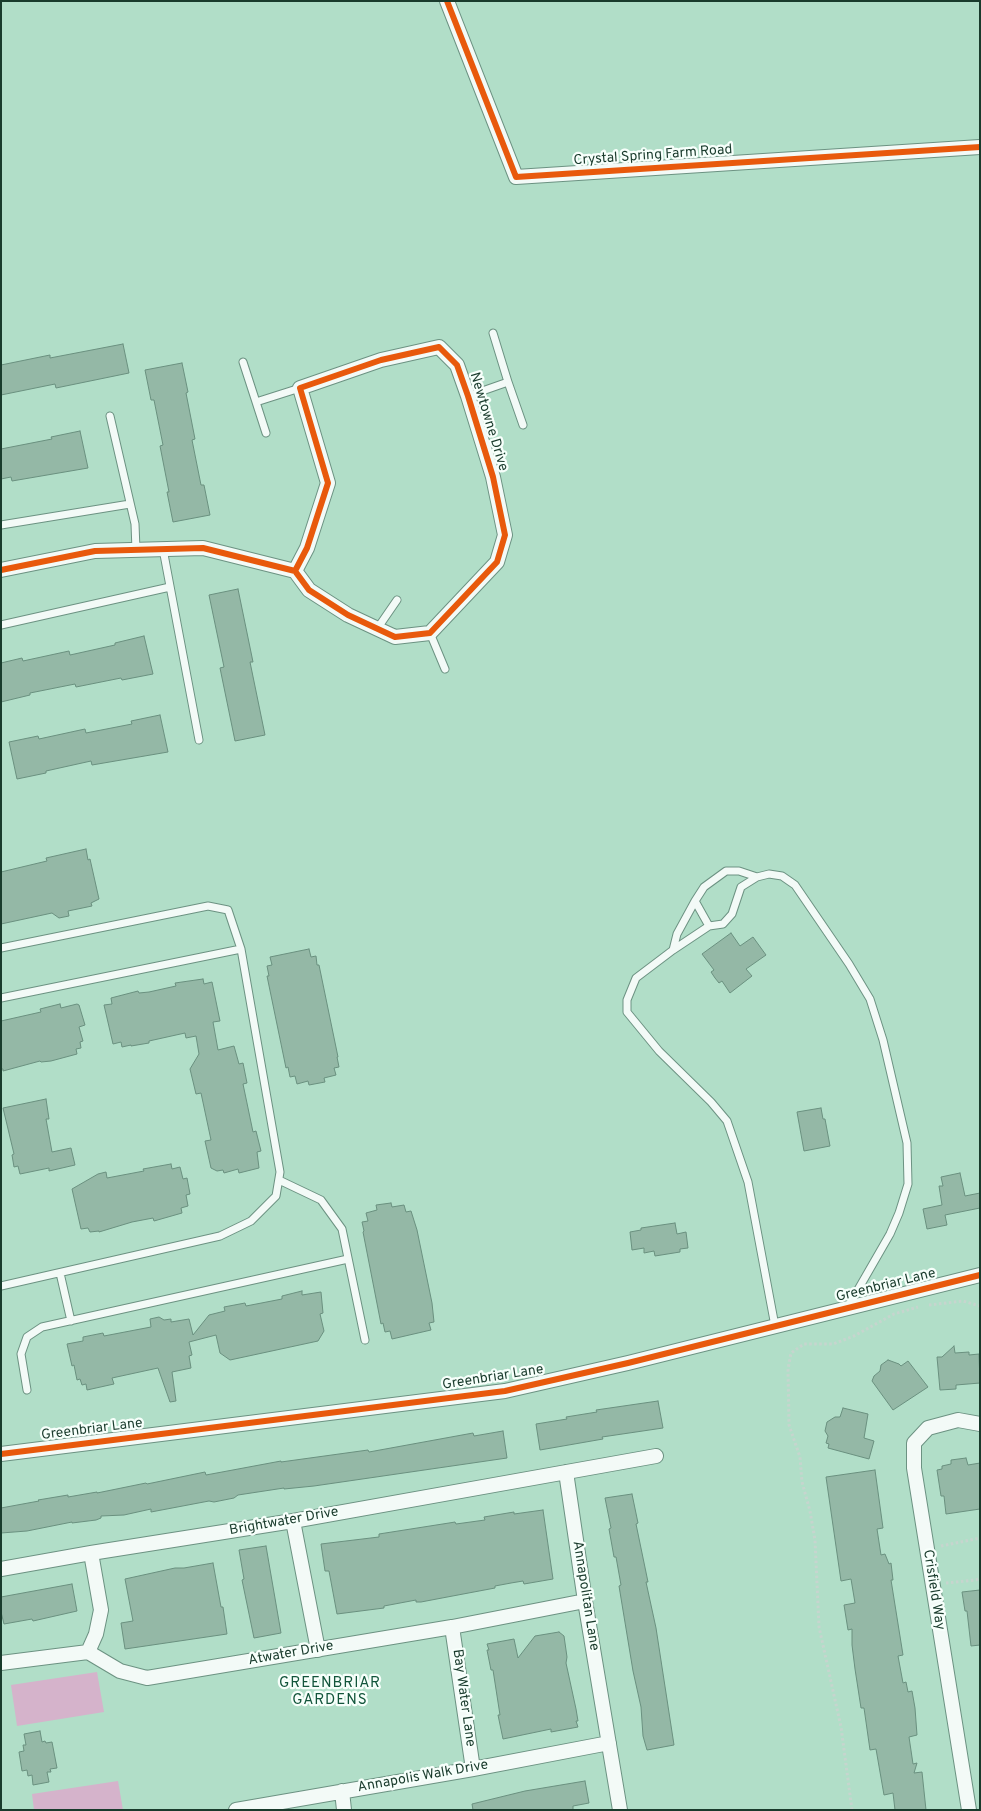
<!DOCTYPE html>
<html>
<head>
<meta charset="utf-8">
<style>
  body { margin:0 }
  #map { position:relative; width:981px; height:1811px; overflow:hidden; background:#b1dec8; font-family:Overpass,sans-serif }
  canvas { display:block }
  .frame { position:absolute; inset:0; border:2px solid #193b2c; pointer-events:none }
</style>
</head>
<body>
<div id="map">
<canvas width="981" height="1811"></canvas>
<div class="frame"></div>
</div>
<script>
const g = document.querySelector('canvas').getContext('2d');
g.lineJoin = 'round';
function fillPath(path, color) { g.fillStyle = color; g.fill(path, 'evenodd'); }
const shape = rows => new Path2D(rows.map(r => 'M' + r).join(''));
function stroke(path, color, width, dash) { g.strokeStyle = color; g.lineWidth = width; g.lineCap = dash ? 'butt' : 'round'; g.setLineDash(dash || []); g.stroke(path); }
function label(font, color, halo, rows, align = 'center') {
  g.font = font + ' Overpass,sans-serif'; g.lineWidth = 4.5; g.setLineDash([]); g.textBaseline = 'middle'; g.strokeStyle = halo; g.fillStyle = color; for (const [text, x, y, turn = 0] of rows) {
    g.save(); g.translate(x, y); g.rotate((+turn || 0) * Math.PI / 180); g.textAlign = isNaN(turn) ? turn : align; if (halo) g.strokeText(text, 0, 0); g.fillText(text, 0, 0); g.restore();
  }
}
const green = shape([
  [97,1672,104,1712,17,1726,11,1685],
  [118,1781,123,1810,34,1810,32,1794]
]);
const building = shape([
  [123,344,129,373,56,388,55,384,1,395,1,365,50,355,50,358,123,344],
  [182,363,188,392,186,393,195,439,192,440,201,485,204,485,210,515,173,522,167,492,169,492,160,446,163,445,154,400,151,400,145,370,182,363],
  [80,431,88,468,12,481,11,477,1,479,1,449,52,439,51,437,80,431],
  [238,589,253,662,250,662,265,735,235,741,220,668,224,667,209,595,238,589],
  [144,636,153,674,122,680,121,678,76,687,75,684,30,693,30,695,1,702,1,663,22,658,23,661,69,651,70,655,115,645,115,643,144,636],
  [160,715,168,752,92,765,91,761,46,771,46,773,17,779,9,742,38,736,39,739,85,729,86,733,132,724,131,721,160,715],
  [86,849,88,860,90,859,99,899,91,903,92,906,68,911,69,916,59,918,52,913,1,924,1,872,47,861,46,858,86,849],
  [731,933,740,946,753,937,766,955,746,969,752,976,730,993,722,981,719,983,715,978,711,972,714,970,702,954,731,933],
  [309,949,311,957,316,956,317,965,319,965,338,1057,337,1057,339,1067,334,1068,336,1075,324,1078,325,1082,309,1085,308,1081,297,1084,295,1076,290,1077,288,1067,286,1068,267,976,269,976,267,966,272,965,270,957,309,949],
  [203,979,204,984,212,982,220,1021,213,1022,218,1050,234,1046,239,1064,243,1063,247,1083,243,1084,253,1132,256,1131,261,1151,257,1152,259,1168,239,1173,238,1169,224,1173,223,1170,217,1171,211,1168,205,1141,211,1140,201,1093,196,1094,190,1069,199,1054,196,1036,186,1038,185,1033,149,1041,149,1043,131,1046,131,1045,122,1047,121,1042,113,1044,104,1005,112,1004,111,998,138,991,139,993,149,992,176,986,175,983,203,979],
  [60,1004,61,1008,77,1004,79,1005,85,1025,79,1027,83,1041,80,1042,81,1048,76,1049,77,1054,51,1061,41,1062,40,1061,3,1071,3,1069,1,1069,1,1021,41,1012,40,1009,60,1004],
  [46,1099,49,1119,46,1119,52,1152,71,1148,75,1165,49,1171,49,1168,20,1174,18,1166,14,1167,12,1155,14,1154,3,1108,46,1099],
  [821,1108,823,1119,825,1119,830,1146,804,1151,797,1112,821,1108],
  [171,1164,172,1169,180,1167,183,1179,187,1178,190,1194,186,1195,188,1206,181,1208,182,1213,154,1221,153,1218,132,1222,99,1232,99,1231,90,1232,88,1228,81,1229,72,1189,98,1174,106,1172,107,1178,144,1171,143,1169,171,1164],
  [960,1173,965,1196,980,1193,980,1208,945,1215,947,1225,927,1229,923,1209,942,1205,939,1186,943,1186,941,1177,960,1173],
  [391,1203,392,1207,404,1205,406,1212,411,1211,417,1230,432,1303,434,1322,429,1323,431,1330,392,1339,390,1331,385,1332,383,1323,381,1324,363,1232,364,1231,362,1222,368,1221,366,1213,377,1210,376,1205,391,1203],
  [675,1223,677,1234,686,1232,688,1248,680,1249,680,1252,655,1256,654,1251,644,1253,644,1248,632,1250,630,1232,641,1230,641,1228,675,1223],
  [302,1291,302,1295,321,1292,323,1313,320,1314,324,1331,318,1341,230,1360,220,1353,216,1335,189,1342,192,1355,189,1356,191,1368,172,1372,176,1401,170,1402,158,1368,112,1378,114,1384,87,1390,86,1384,82,1385,80,1379,77,1380,74,1365,72,1366,67,1344,83,1341,83,1337,103,1333,104,1336,151,1327,150,1319,159,1317,164,1320,171,1319,171,1322,189,1319,193,1335,209,1315,225,1311,224,1307,245,1303,246,1306,282,1299,282,1296,302,1291],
  [954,1346,955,1353,969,1352,969,1355,979,1354,980,1383,956,1385,956,1389,940,1390,937,1357,942,1357,954,1346],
  [888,1360,899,1364,901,1366,908,1361,928,1387,893,1410,872,1381,874,1376,880,1371,881,1365,888,1360],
  [658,1401,663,1428,602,1437,603,1439,540,1450,536,1424,567,1419,566,1417,597,1412,596,1410,658,1401],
  [843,1408,868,1414,864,1438,874,1441,869,1459,828,1448,829,1444,826,1443,828,1436,825,1431,827,1422,835,1417,840,1417,843,1408],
  [503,1431,507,1458,314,1486,284,1489,284,1488,238,1495,234,1498,214,1502,209,1501,151,1512,151,1509,124,1515,101,1516,101,1518,96,1520,72,1523,72,1522,27,1531,1,1533,1,1508,39,1501,38,1500,68,1495,68,1497,97,1492,97,1493,146,1483,147,1484,205,1472,206,1475,281,1461,281,1462,368,1450,369,1452,473,1433,474,1436,503,1431],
  [966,1458,968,1465,980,1463,980,1509,946,1514,944,1496,941,1496,937,1470,942,1469,942,1466,951,1464,951,1460,966,1458],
  [875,1470,883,1528,877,1529,881,1555,885,1554,889,1564,891,1563,893,1580,891,1580,903,1655,898,1656,903,1683,906,1682,908,1692,912,1691,915,1708,917,1735,909,1737,913,1764,917,1763,914,1773,922,1772,926,1810,895,1810,893,1793,884,1795,876,1749,870,1750,864,1708,861,1708,855,1669,852,1645,852,1629,848,1630,844,1605,855,1603,851,1579,841,1581,826,1477,875,1470],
  [632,1494,638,1523,636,1524,648,1582,646,1582,656,1628,674,1745,647,1750,643,1736,641,1707,633,1671,619,1586,621,1585,616,1557,614,1557,609,1529,611,1528,605,1498,632,1494],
  [543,1510,553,1579,524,1584,523,1581,511,1583,495,1586,495,1588,442,1598,421,1602,416,1602,416,1600,384,1606,384,1608,337,1614,329,1571,325,1571,321,1544,379,1537,379,1534,449,1523,455,1522,456,1524,485,1520,484,1517,514,1512,514,1514,543,1510],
  [266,1546,281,1633,254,1638,242,1580,244,1579,239,1550,266,1546],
  [213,1563,221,1607,223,1607,227,1634,125,1649,121,1623,133,1621,125,1579,175,1568,184,1568,213,1563],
  [72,1584,77,1611,33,1621,32,1619,4,1624,1,1612,1,1597,72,1584],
  [980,1590,980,1645,971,1646,967,1611,965,1611,962,1592,980,1590],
  [559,1632,564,1636,567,1657,566,1663,576,1709,578,1721,576,1721,578,1727,551,1732,551,1729,503,1739,498,1715,500,1715,493,1670,491,1670,487,1650,489,1650,487,1644,514,1639,518,1658,535,1636,559,1632],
  [40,1731,42,1742,45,1741,46,1743,52,1742,57,1768,50,1769,51,1772,47,1772,49,1782,33,1785,32,1775,28,1776,27,1770,22,1771,19,1752,24,1751,23,1745,26,1745,24,1734,40,1731],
  [585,1781,589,1803,573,1806,573,1810,473,1810,472,1804,525,1791,585,1781]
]);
const path = shape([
  [929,1305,963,1301,980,1306],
  [941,1546,980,1538],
  [946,1583,976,1580,980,1578],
  [852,1810,841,1727,819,1627,815,1540,810,1511,802,1482,800,1457,789,1425,788,1369,791,1353,804,1344,833,1344,854,1336,894,1314,918,1307]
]);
const lane = shape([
  [493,333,508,382],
  [243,362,256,402],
  [468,396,508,382,523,425],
  [110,416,135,524,136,550],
  [266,433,256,402,300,388],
  [1,525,130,504],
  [163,549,199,740],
  [1,625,170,587],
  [377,629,397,600],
  [430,633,445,669],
  [695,901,704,887,726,871,739,871,757,877],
  [1,948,208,906,228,910,241,949,280,1172,276,1196,251,1221,220,1236,1,1286],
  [673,950,677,934,695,901,709,926],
  [1,998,241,949],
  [279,1180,321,1200,342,1229,365,1340],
  [60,1273,71,1321],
  [775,1326,748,1182,727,1121,711,1102,659,1051,627,1012,627,1000,636,978,673,950,709,926,723,924,732,914,741,887,757,877,769,874,782,876,795,885,849,964,870,999,883,1040,907,1143,908,1184,899,1213,890,1234,848,1307],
  [27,1390,21,1354,27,1337,42,1327,348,1259]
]);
const street = shape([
  [447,1,516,177,980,147],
  [1,570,95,551,203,548,295,571,309,590,348,615,395,637,430,633,497,562,505,535,493,477,468,396,457,365,439,347,381,360,300,388,328,483,307,548,295,571],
  [1,1454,505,1391,628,1363,980,1275],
  [566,1472,585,1601,620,1810],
  [293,1521,318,1650],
  [1,1569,91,1553,293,1521,656,1456],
  [452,1627,473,1769],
  [88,1652,96,1634,101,1610,91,1553],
  [1,1663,88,1652,120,1671,147,1678,452,1627,585,1601],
  [342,1791,344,1810],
  [236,1810,473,1769,609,1743],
  [969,1810,914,1468,914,1443,928,1428,958,1420,980,1424]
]);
const cycleway = shape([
  [447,1,516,177,980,147],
  [1,570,95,551,203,548,295,571,309,590,348,615,395,637,430,633,497,562,505,535,493,477,468,396,457,365,439,347,381,360,300,388,328,483,307,548,295,571],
  [1,1454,505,1391,628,1363,980,1275]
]);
const streetNames = [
  ["Crystal Spring Farm Road",653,156,-4],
  ["Newtowne Drive",488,422,73],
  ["Greenbriar Lane",886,1286,-14],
  ["Greenbriar Lane",493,1378,-9],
  ["Greenbriar Lane",92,1430,-7],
  ["Brightwater Drive",284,1522,-10],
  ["Crisfield Way",933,1590,81],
  ["Annapolitan Lane",585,1596,81],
  ["Atwater Drive",291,1654,-10],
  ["Bay Water Lane",463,1698,82],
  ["Annapolis Walk Drive",423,1777,-10]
];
const neighbourhoodNames = [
  ["GREENBRIAR",330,1684],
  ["GARDENS",330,1701]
];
fillPath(green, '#d5b3cb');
fillPath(building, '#94b8a6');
stroke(building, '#6a907f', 1);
stroke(lane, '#6c9282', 9);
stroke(street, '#6c9282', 16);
stroke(path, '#c6d5ce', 3, [2.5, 2.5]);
stroke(lane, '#f3faf7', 7);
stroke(street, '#f3faf7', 14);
stroke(cycleway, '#e8590c', 6);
label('14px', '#193b2c', '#f7fffb', streetNames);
g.letterSpacing = '1px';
label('15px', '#12553b', '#f7fffb', neighbourhoodNames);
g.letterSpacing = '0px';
</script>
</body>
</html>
